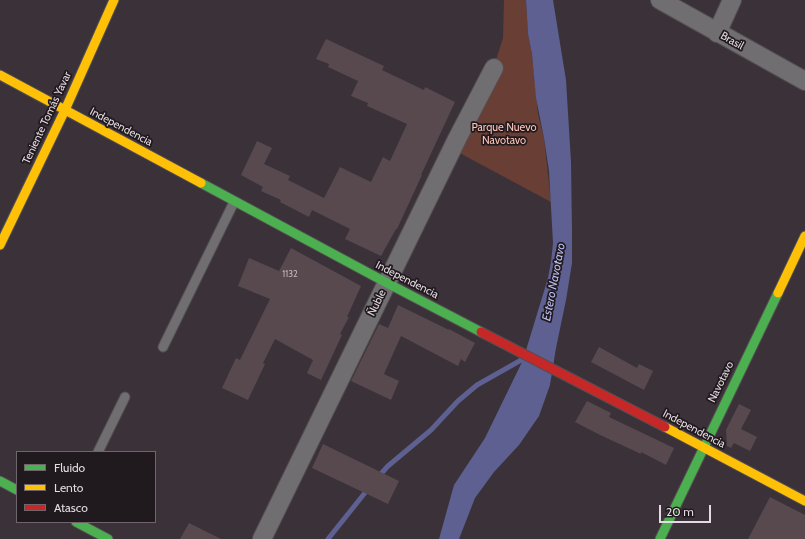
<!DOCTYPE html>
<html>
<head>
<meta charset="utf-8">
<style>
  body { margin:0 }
  #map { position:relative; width:805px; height:539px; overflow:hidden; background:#3a3238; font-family:Cabin,sans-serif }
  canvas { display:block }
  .legend { position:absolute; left:16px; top:451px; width:140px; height:72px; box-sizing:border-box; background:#20191e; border:1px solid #6e666c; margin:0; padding:5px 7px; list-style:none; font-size:12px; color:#e4dae1 }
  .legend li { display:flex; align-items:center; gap:8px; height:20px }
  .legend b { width:20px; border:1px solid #6e666c }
  .scale { position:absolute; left:659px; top:505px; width:52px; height:18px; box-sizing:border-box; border:2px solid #e4dae1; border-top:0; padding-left:5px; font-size:12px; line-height:14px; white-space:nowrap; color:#e4dae1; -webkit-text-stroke:3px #20191e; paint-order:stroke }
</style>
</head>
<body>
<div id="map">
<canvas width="805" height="539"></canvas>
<ul class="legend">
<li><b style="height:5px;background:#4caf50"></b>Fluido</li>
<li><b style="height:5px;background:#ffc107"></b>Lento</li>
<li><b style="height:5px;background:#c62828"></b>Atasco</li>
</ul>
<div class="scale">20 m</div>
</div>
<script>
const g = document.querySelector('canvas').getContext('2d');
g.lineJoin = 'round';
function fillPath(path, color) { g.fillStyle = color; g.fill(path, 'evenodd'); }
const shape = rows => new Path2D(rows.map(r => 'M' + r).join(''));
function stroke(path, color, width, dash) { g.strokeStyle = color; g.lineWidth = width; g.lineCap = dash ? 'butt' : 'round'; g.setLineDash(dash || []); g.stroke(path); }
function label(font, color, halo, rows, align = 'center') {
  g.font = font + ' Cabin,sans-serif'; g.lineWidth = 3.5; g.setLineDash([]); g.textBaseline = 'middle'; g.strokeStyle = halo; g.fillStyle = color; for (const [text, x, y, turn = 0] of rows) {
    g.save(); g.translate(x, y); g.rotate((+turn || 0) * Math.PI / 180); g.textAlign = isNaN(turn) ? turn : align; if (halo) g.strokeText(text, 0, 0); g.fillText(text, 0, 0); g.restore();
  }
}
const green = shape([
  [504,0,526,0,528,34,532,54,538,114,544,138,551,202,454,150,494,66,503,38]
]);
const water = shape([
  [526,0,553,0,566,80,571,162,572,231,572,263,566,300,556,348,550,385,539,416,519,445,494,472,475,498,459,539,439,539,454,485,485,438,523,360,548,278,551,262,553,243,549,171,544,138,536,98,532,54,528,34]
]);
const stream = shape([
  [378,477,388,466,431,430,458,401,477,385,523,359],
  [328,539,368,489]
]);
const building = shape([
  [326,39,384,66,382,70,424,90,425,87,455,102,421,175,422,175,397,229,396,229,381,256,345,239,350,229,312,210,309,217,280,202,281,200,261,191,263,187,241,175,257,141,272,148,264,164,290,176,288,180,324,198,340,167,371,182,383,157,390,161,407,124,367,106,368,103,351,96,358,81,328,67,329,64,316,59],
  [291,248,361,286,347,317,349,317,340,334,342,335,321,380,307,373,313,360,275,339,263,363,265,364,248,400,222,388,236,358,240,360,270,299,238,286,249,258,279,271],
  [398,305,449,330,449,329,475,343,465,362,461,359,458,366,401,336,384,374,399,381,391,400,351,381,379,324,388,328],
  [599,347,637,368,639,364,653,371,644,390,591,362],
  [587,401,611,413,609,417,674,448,666,465,641,452,641,454,600,435,575,422],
  [739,404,751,410,741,429,757,437,750,451,734,443,731,448,727,446,726,430],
  [323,444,399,481,388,504,312,468],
  [770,497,805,515,805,539,748,539],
  [189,523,221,539,180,539]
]);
const lane = shape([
  [163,347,234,202],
  [98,452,125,397]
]);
const street = shape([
  [660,0,805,81],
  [717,33,732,0],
  [262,539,457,139,494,68]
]);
const fast = shape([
  [201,183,387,283,481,332],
  [0,481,17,490],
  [76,522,108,539],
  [660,539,778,293]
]);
const slow = shape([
  [0,75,201,183],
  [0,245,65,110,114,0],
  [778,293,805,236],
  [665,427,805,501]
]);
const jam = shape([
  [481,332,665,427]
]);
const numberNames = [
  ["1132",290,274]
];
const streetNames = [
  ["Brasil",732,41,29],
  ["Teniente Tomás Yavar",47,118,-65],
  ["Independencia",121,127,28],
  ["Independencia",407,280,27],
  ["Ñuble",377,303,-64],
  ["Navotavo",721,382,-64],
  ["Independencia",694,429,28]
];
const parkNames = [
  ["Parque Nuevo",504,128],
  ["Navotavo",504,141]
];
const waterNames = [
  ["Estero Navotavo",554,282,-79]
];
fillPath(green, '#693e35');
fillPath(water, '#5d6091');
stroke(stream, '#5d6091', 5);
fillPath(building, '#58494f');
stroke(lane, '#544e52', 11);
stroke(street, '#544e52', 20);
stroke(fast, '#544e52', 11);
stroke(slow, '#544e52', 11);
stroke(jam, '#544e52', 11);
stroke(lane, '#706e70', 9);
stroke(street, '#706e70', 18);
stroke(fast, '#4caf50', 9);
stroke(slow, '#ffc107', 9);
stroke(jam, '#c62828', 9);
label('9px', '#c1b6bc', null, numberNames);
label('11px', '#e4dae1', '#20191e', streetNames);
label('11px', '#fec4b6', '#20191e', parkNames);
label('italic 12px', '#bcc1f3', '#20191e', waterNames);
</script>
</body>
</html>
